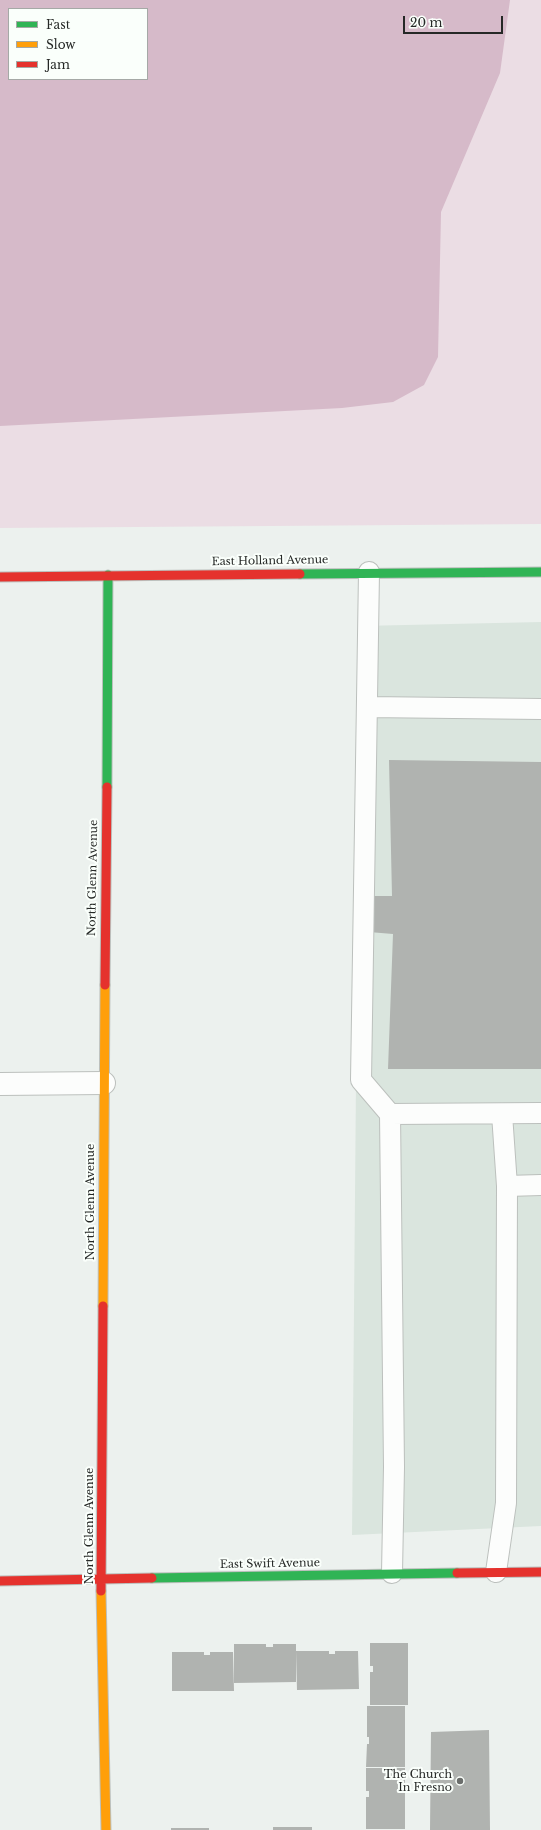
<!DOCTYPE html>
<html>
<head>
<meta charset="utf-8">
<style>
  body { margin:0 }
  #map { position:relative; width:541px; height:1830px; overflow:hidden; background:#ecf1ee; font-family:"Libre Baskerville",serif }
  canvas { display:block }
  .legend { position:absolute; left:8px; top:8px; width:140px; height:72px; box-sizing:border-box; background:#fafffb; border:1px solid #a5a9a6; margin:0; padding:5px 7px; list-style:none; font-size:12px; color:#252826 }
  .legend li { display:flex; align-items:center; gap:8px; height:20px }
  .legend b { width:20px; border:1px solid #a5a9a6 }
  .scale { position:absolute; left:403px; top:16px; width:100px; height:18px; box-sizing:border-box; border:2px solid #252826; border-top:0; padding-left:5px; font-size:12px; line-height:14px; white-space:nowrap; color:#252826; -webkit-text-stroke:3px #fafffb; paint-order:stroke }
</style>
</head>
<body>
<div id="map">
<canvas width="541" height="1830"></canvas>
<ul class="legend">
<li><b style="height:5px;background:#30b455"></b>Fast</li>
<li><b style="height:5px;background:#ff9f0a"></b>Slow</li>
<li><b style="height:5px;background:#e5322d"></b>Jam</li>
</ul>
<div class="scale">20 m</div>
</div>
<script>
const g = document.querySelector('canvas').getContext('2d');
g.lineJoin = 'round';
function fillPath(path, color) { g.fillStyle = color; g.fill(path, 'evenodd'); }
const shape = rows => new Path2D(rows.map(r => 'M' + r).join(''));
function stroke(path, color, width, dash) { g.strokeStyle = color; g.lineWidth = width; g.lineCap = dash ? 'butt' : 'round'; g.setLineDash(dash || []); g.stroke(path); }
function label(font, color, halo, rows, align = 'center') {
  g.font = font + ' "Libre Baskerville",serif'; g.lineWidth = 4; g.setLineDash([]); g.textBaseline = 'middle'; g.strokeStyle = halo; g.fillStyle = color; for (const [text, x, y, turn = 0] of rows) {
    g.save(); g.translate(x, y); g.rotate((+turn || 0) * Math.PI / 180); g.textAlign = isNaN(turn) ? turn : align; if (halo) g.strokeText(text, 0, 0); g.fillText(text, 0, 0); g.restore();
  }
}
const built = shape([
  [541,622,541,1526,352,1535,360,626]
]);
const green = shape([
  [0,0,541,0,541,524,0,528],
  [9,9,147,9,147,79,9,79]
]);
const water = shape([
  [0,0,510,0,500,73,441,212,438,357,424,385,393,402,342,408,0,426],
  [9,9,147,9,147,79,9,79]
]);
const building = shape([
  [389,760,541,762,541,1069,388,1069,393,934,357,931,358,896,392,896],
  [370,1643,408,1643,408,1705,370,1705,370,1672,373,1672,373,1666,370,1666],
  [234,1644,266,1644,266,1647,273,1647,273,1644,296,1644,296,1682,234,1683],
  [296,1651,329,1651,329,1654,335,1654,335,1651,358,1651,359,1689,297,1690],
  [172,1652,204,1652,204,1655,210,1655,210,1652,233,1652,234,1691,172,1691],
  [367,1706,405,1706,405,1767,366,1767,367,1744,369,1744,369,1737,367,1737],
  [489,1730,490,1830,430,1830,431,1732],
  [366,1768,405,1768,405,1829,366,1829,366,1797,369,1797,369,1791,366,1791],
  [273,1827,312,1827,312,1830,273,1830],
  [171,1828,209,1828,209,1830,171,1830]
]);
const lane = shape([
  [369,572,361,1080,390,1114],
  [367,707,541,709],
  [502,1114,507,1186],
  [496,1572,506,1503,507,1186,541,1185],
  [392,1573,394,1467,390,1114,541,1113]
]);
const street = shape([
  [0,1084,104,1083]
]);
const fast = shape([
  [300,574,541,572],
  [107,787,108,575],
  [152,1578,457,1573]
]);
const slow = shape([
  [103,1306,105,985],
  [101,1591,106,1830]
]);
const jam = shape([
  [0,577,300,574],
  [105,985,107,787],
  [457,1573,541,1572],
  [0,1581,152,1578],
  [101,1591,103,1306]
]);
const markers = [
  [460,1781,4,"#6b6e6c"]
];
const streetNames = [
  ["East Holland Avenue",270,561,-1],
  ["North Glenn Avenue",93,878,-89],
  ["North Glenn Avenue",91,1202,-90],
  ["North Glenn Avenue",90,1526,-90],
  ["East Swift Avenue",270,1564,-1]
];
const poiNames = [
  ["The Church",452,1775],
  ["In Fresno",452,1788]
];
fillPath(built, '#dae5de');
fillPath(green, '#ebdde4');
fillPath(water, '#d6bac9');
fillPath(building, '#b0b3b0');
stroke(lane, '#bcc0bd', 22);
stroke(street, '#bcc0bd', 24);
stroke(fast, '#bcc0bd', 11);
stroke(slow, '#bcc0bd', 11);
stroke(jam, '#bcc0bd', 11);
stroke(lane, '#fcfdfc', 20);
stroke(street, '#fcfdfc', 22);
stroke(fast, '#30b455', 9);
stroke(slow, '#ff9f0a', 9);
stroke(jam, '#e5322d', 9);
for (const [x, y, r, color] of markers) { const dot = new Path2D(); dot.arc(x, y, r, 0, 2 * Math.PI); g.fillStyle = color; g.fill(dot); stroke(dot, '#fafffb', 1.5); }
label('11px', '#252826', '#fafffb', streetNames);
label('11px', '#252826', '#fafffb', poiNames, 'right');
</script>
</body>
</html>
